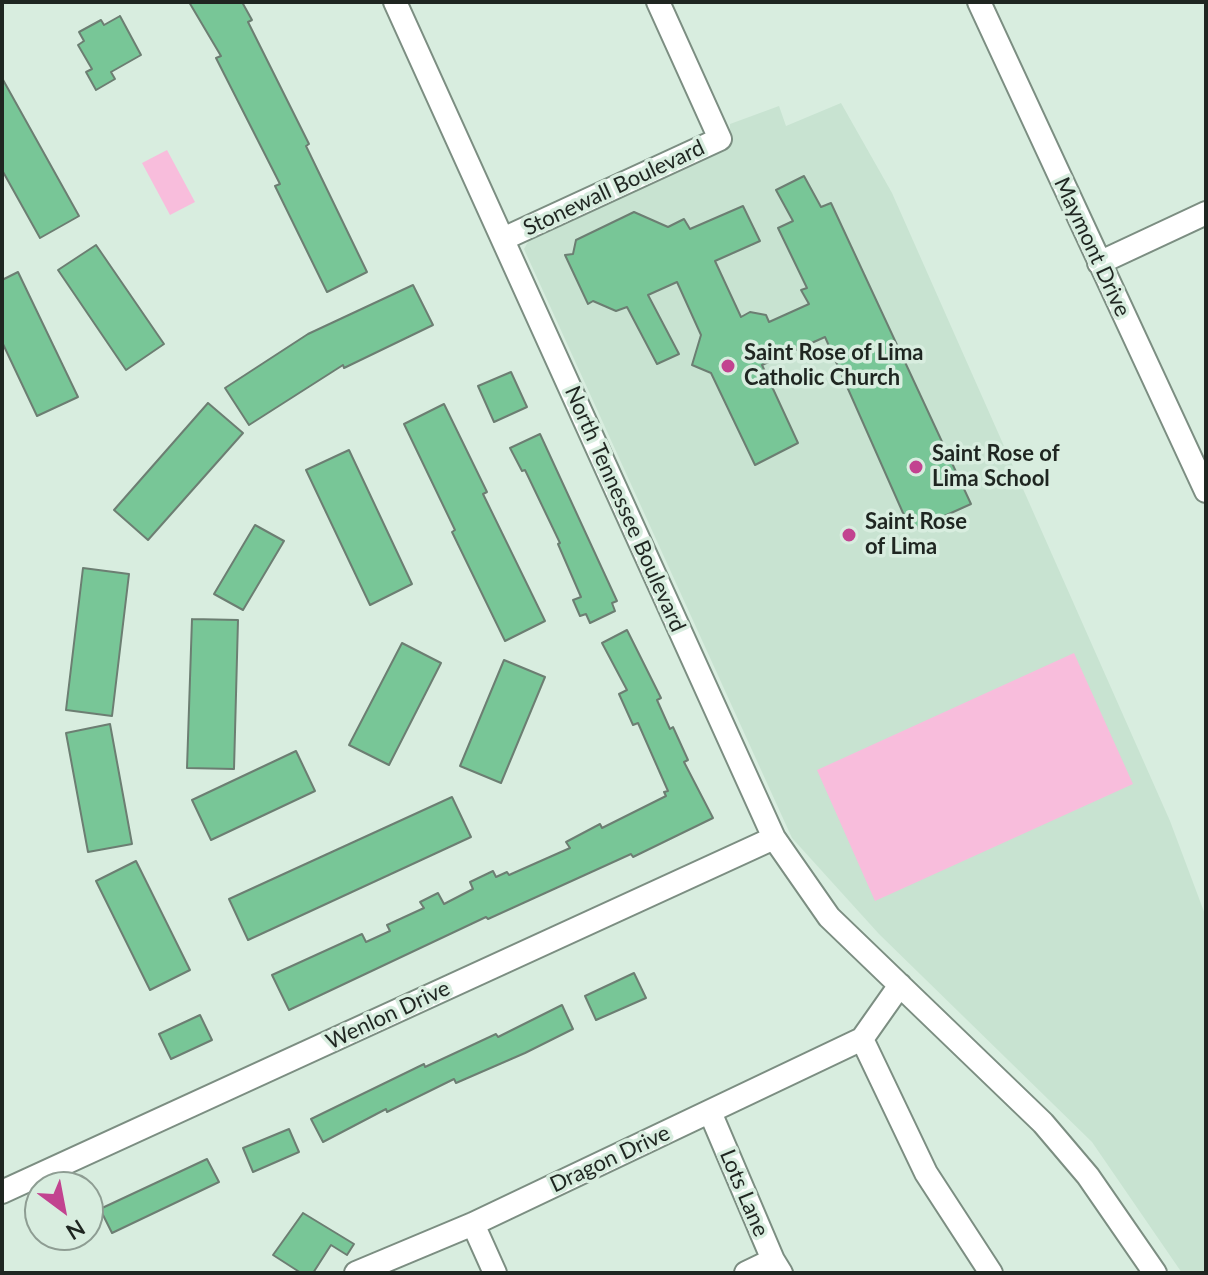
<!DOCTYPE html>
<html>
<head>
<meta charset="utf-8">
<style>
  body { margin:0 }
  #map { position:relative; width:1208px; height:1275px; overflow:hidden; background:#d8eddf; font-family:Lato,sans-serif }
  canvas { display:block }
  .frame { position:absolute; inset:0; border:4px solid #1f2621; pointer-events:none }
  .north { position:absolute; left:24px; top:1171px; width:80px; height:80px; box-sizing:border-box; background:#d8eddf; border:2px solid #8e9d93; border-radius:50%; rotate:148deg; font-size:22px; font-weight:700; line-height:32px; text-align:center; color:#1f2621 }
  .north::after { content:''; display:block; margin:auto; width:28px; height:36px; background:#c24390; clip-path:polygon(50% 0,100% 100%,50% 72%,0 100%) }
</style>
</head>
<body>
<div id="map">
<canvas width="1208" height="1275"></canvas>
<div class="frame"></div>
<div class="north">N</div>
</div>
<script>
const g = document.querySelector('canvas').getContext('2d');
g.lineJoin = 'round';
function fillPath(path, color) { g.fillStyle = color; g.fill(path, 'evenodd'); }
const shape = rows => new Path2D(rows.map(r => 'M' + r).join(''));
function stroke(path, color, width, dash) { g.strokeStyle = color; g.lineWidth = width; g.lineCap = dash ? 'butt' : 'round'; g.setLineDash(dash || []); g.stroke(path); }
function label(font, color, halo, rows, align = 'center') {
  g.font = font + ' Lato,sans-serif'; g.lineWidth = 7; g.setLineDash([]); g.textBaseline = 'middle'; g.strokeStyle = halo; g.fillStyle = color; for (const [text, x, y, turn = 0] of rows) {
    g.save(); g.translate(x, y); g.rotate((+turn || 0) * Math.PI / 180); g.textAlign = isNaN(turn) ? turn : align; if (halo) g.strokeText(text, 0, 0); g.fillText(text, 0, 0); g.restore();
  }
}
const built = shape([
  [841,103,892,193,1170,821,1206,917,1206,1273,1182,1273,1092,1142,879,934,792,838,524,249,531,236,730,141,730,124,779,106,786,126]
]);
const green = shape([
  [167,150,195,202,170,215,142,163],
  [1074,653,1133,784,875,901,817,770]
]);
const building = shape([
  [189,2,242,2,252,20,248,22,309,144,306,146,367,272,327,292,275,186,280,184,216,58,221,56,189,2],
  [120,16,141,55,111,72,115,79,96,90,86,72,92,69,78,45,84,41,79,32,101,20,104,25,120,16],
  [2,78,79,216,40,238,2,170,2,78],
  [804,176,821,207,831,203,971,504,911,531,825,337,762,365,798,443,755,465,711,373,692,365,701,335,677,282,648,295,679,354,657,364,627,307,616,311,593,301,588,304,565,255,573,254,576,240,634,212,668,227,684,219,690,229,743,206,760,241,715,261,741,317,750,312,766,315,769,322,809,304,801,290,807,288,778,228,793,221,776,190,804,176],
  [96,245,164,344,126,370,58,270,96,245],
  [18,272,78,397,37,416,2,342,2,280,18,272],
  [413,285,433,325,344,368,343,365,249,425,225,388,308,334,413,285],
  [511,372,527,407,494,422,478,386,511,372],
  [208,403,243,433,148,540,114,510,208,403],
  [444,404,487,492,483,494,545,621,505,641,452,532,455,530,404,424,444,404],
  [540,434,617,601,612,603,615,611,590,623,586,614,580,616,573,600,581,597,558,544,560,543,525,470,522,471,510,448,540,434],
  [349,450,412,584,370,605,306,470,349,450],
  [255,525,284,541,243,610,214,594,255,525],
  [83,568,129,574,112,716,66,710,83,568],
  [192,619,238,620,234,769,187,768,192,619],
  [627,630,661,698,657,700,670,729,673,727,688,760,684,762,713,818,633,857,631,854,488,919,486,917,289,1010,272,975,362,934,366,942,390,931,387,925,424,908,420,902,438,893,444,904,473,889,470,882,493,871,496,877,507,872,509,875,570,848,566,842,600,824,602,828,666,796,664,792,668,791,638,723,633,725,619,694,627,690,602,643,627,630],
  [402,643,441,663,389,765,349,745,402,643],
  [504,660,545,677,501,783,460,766,504,660],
  [110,724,132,844,88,852,66,733,110,724],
  [296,751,315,791,211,840,192,800,296,751],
  [452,797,471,837,248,940,229,899,452,797],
  [136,861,190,970,150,990,96,881,136,861],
  [634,973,646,998,596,1020,585,996,634,973],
  [562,1005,573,1029,525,1053,456,1083,454,1079,387,1112,386,1109,323,1142,311,1119,424,1064,425,1067,496,1034,498,1037,562,1005],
  [200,1015,212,1040,171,1059,159,1034,200,1015],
  [289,1129,299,1152,253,1172,243,1148,289,1129],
  [207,1159,219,1182,112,1233,100,1209,207,1159],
  [303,1213,354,1244,347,1255,331,1245,313,1273,301,1273,273,1255,303,1213]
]);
const minor = shape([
  [395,2,774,838,829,917,1043,1123,1088,1176,1155,1273],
  [979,2,1206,491],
  [503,239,720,139,658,2],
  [1099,263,1206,213],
  [900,985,862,1039,926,1173,991,1273],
  [710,1112,773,1260,781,1273],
  [2,1192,774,838],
  [473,1224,495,1273],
  [356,1273,473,1224,862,1039],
  [746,1273,773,1260]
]);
const markers = [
  [728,366,8,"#c24390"],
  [916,467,8,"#c24390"],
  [849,535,8,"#c24390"]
];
const streetNames = [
  ["Stonewall Boulevard",614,188,-25],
  ["Maymont Drive",1092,247,65],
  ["North Tennessee Boulevard",625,509,66],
  ["Wenlon Drive",388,1015,-25],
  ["Dragon Drive",610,1159,-25],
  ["Lots Lane",744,1193,67]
];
const poiNames = [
  ["Saint Rose of Lima",744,353],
  ["Catholic Church",744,378],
  ["Saint Rose of",932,454],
  ["Lima School",932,479],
  ["Saint Rose",865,522],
  ["of Lima",865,547]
];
fillPath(built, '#c8e3d1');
fillPath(green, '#f8bddc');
fillPath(building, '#78c697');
stroke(building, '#6c7e72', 2);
stroke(minor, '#7c8e82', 26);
stroke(minor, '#fff', 22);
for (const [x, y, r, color] of markers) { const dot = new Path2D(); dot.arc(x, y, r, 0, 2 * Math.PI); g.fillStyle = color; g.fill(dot); stroke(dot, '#d8eddf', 3); }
label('22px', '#1f2621', '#d8eddf', streetNames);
label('bold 22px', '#1f2621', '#d8eddf', poiNames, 'left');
</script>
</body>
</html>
